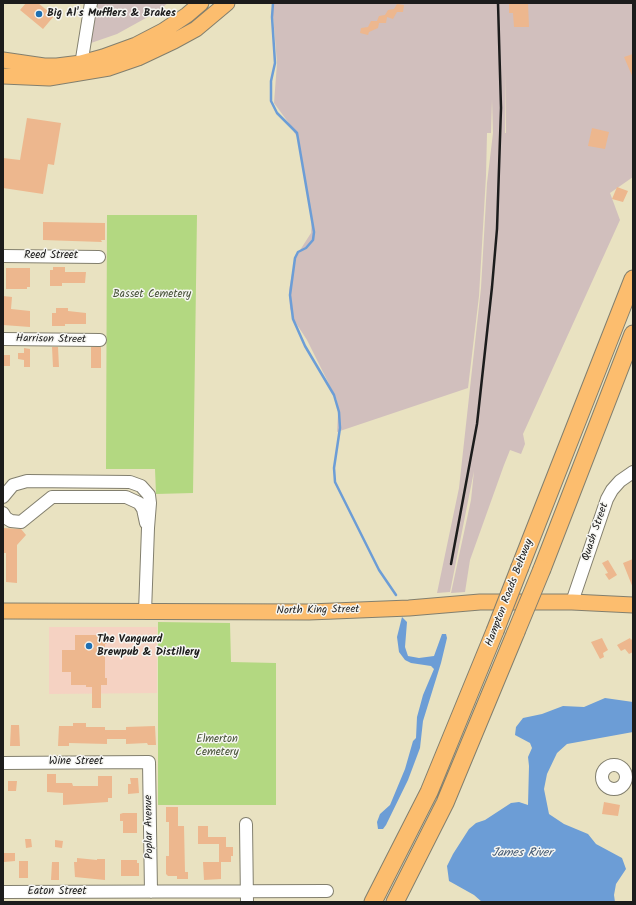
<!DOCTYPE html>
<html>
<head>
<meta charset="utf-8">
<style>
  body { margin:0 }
  #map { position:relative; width:636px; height:905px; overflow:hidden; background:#e9e2c1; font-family:Kalam,sans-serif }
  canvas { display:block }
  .frame { position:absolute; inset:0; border:4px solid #1c1c1c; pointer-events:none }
</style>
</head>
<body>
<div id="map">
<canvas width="636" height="905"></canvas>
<div class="frame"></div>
</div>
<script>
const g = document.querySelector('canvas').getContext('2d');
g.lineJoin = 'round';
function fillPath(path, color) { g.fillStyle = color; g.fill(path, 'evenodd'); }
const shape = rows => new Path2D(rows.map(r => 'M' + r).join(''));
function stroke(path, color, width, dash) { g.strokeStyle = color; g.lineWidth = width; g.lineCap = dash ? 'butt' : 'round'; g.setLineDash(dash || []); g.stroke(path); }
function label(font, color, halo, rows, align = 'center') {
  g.font = font + ' Kalam,sans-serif'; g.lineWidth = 3; g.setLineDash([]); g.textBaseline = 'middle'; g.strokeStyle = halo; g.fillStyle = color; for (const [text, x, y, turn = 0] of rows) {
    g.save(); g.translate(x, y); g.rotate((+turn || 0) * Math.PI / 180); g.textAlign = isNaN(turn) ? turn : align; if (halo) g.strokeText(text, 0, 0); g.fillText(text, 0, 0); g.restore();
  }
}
const built = shape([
  [49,627,157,627,157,693,49,694]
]);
const industrial = shape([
  [98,3,168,3,155,13,117,34,91,43],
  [272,3,633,3,633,177,610,193,620,220,523,434,525,444,521,454,510,450,504,465,470,560,465,592,451,593,471,500,474,471,450,592,437,593,459,488,481,288,487,183,493,133,492,99,491,133,487,133,486,176,479,296,468,388,337,432,338,414,337,400,307,340,294,320,290,308,289,290,295,258,311,233,312,216,304,177,301,152,297,137,288,122,274,103,277,63],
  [505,71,506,133,505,133]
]);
const green = shape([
  [107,215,197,215,193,493,156,494,155,469,106,469],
  [158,622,230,623,231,662,276,663,276,805,158,805]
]);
const water = shape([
  [402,617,407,622,405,647,408,656,419,658,434,656,442,634,446,634,447,638,441,663,423,721,420,748,408,780,386,825,383,829,378,829,377,822,380,814,390,805,405,769,413,741,416,738,417,717,423,695,434,669,431,666,411,663,405,660,399,652,397,637],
  [605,698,633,702,633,732,567,744,557,753,547,774,544,789,549,814,564,824,588,834,596,844,622,858,626,869,616,884,614,895,615,902,482,902,474,895,449,881,447,866,453,854,469,829,476,823,485,820,511,803,519,802,528,805,529,766,528,757,532,748,530,743,515,735,516,727,523,718,542,714,563,706,584,707]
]);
const stream = shape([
  [273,3,272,17,275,63,271,81,271,101,277,113,297,133,314,232,313,240,306,248,298,252,295,258,290,295,293,319,305,346,334,395,339,412,340,428,334,468,335,482,379,570,396,595]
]);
const building = shape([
  [26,3,38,3,54,16,43,29,20,10],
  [512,3,528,3,529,27,514,27,513,13,509,13,509,4],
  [397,4,404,5,403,12,397,12,393,19,387,17,386,23,379,23,378,28,369,32,368,35,360,33,361,28,368,27,371,21,377,21,379,16,385,15,388,10,394,9],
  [633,54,633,78,624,57],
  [27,118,61,123,54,165,48,164,43,194,3,188,3,158,20,160],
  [592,128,609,132,605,149,588,146],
  [617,187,628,191,623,202,612,199],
  [43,222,105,223,105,240,101,240,102,242,43,240],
  [53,267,65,267,65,272,86,272,85,283,62,283,62,286,50,286,50,270,53,270],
  [6,268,30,268,30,287,27,287,27,289,6,289],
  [3,296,12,297,11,309,30,311,30,327,3,325],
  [56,308,68,308,68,311,86,313,86,324,65,324,65,326,52,326,52,313,56,313],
  [52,347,58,347,59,367,53,367],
  [91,347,101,347,101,368,91,368],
  [24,348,30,349,30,367,24,367,24,360,18,359,18,353,24,353],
  [3,355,10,355,10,366,3,366],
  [3,528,21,529,26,535,17,545,17,583,6,582,6,553,3,553],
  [633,559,633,588,623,563],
  [608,560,617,575,609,580,605,574,608,573,602,563],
  [75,635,107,635,107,644,105,644,105,678,107,678,107,685,101,685,101,708,92,708,92,687,86,687,86,685,71,685,71,672,62,672,62,650,75,650],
  [602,638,608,650,603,653,604,657,600,659,591,642],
  [630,638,631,640,633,638,633,652,629,654,625,649,621,651,617,645],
  [73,723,86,723,86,727,105,727,105,730,126,730,126,727,155,726,156,745,148,745,147,743,126,744,126,739,107,739,107,744,69,743,69,746,58,746,59,726,73,726],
  [11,725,19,725,20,746,10,746],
  [47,774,56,774,56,783,72,783,73,786,98,786,98,776,112,776,112,798,108,798,108,802,63,805,63,793,47,792],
  [130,778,138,778,139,793,128,794,128,784,131,784],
  [8,781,17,781,16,791,8,791],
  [604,802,620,805,618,816,602,814],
  [166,807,178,807,178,826,184,826,185,872,188,872,188,879,177,879,177,876,168,876,166,874,166,856,169,856,169,822,166,822],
  [123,813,137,813,137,833,123,833,123,821,120,821,120,814],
  [198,826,208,826,208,837,226,837,226,847,233,847,233,856,231,856,231,862,221,862,221,879,204,880,203,862,219,862,219,844,198,844],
  [25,839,31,839,32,847,26,848],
  [55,840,63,841,62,848,55,847],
  [4,853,15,853,15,861,4,862],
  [77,858,97,860,97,859,105,859,105,880,75,877,74,862,77,862],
  [121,860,137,860,137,863,139,863,139,876,121,876],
  [19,861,28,861,28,878,19,878],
  [52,862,59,862,59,880,51,880]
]);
const minor = shape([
  [80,71,91,3],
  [3,256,99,257],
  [3,339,100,340],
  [3,497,13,485,27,481,130,482,141,486,149,495,150,503,148,528,145,612],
  [3,513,6,518,11,521,21,522,52,497,126,497,139,503,143,509,146,523],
  [572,602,607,499,612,490,620,481,633,472],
  [3,763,149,762,151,892],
  '602 777a12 12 0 1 1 24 0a12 12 0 1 1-24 0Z',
  [246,824,247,902],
  [3,892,327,891]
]);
const major = shape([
  [3,60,44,66,57,66,81,63,103,57,136,45,163,31,187,15,201,3],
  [3,76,49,78,109,68,138,58,174,41,196,29,227,3],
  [3,611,309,612,409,608,480,602,572,602,633,605]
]);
const highway = shape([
  [520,567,633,279],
  [542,569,633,334],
  [373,902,429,792,495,631],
  [395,902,445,803,516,632]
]);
const rail = shape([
  [451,564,477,424,492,287,497,229,501,108,498,3]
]);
const highwayBridge = shape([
  [495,631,520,567],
  [516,632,542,569]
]);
const markers = [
  [39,14,4,"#1f6fb2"],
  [89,646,4,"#1f6fb2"]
];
const poiNames = [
  ["Big Al's Mufflers & Brakes",47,14],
  ["The Vanguard",97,640],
  ["Brewpub & Distillery",97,653]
];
const streetNames = [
  ["Reed Street",51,256],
  ["Harrison Street",51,340,1],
  ["Quash Street",596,532,-71],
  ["Hampton Roads Beltway",510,593,-69],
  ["North King Street",318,611,-1],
  ["Wine Street",76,762],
  ["Poplar Avenue",150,827,-91],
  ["Eaton Street",57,892]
];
const parkNames = [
  ["Basset Cemetery",152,295],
  ["Elmerton",217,740],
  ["Cemetery",217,753]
];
const waterNames = [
  ["James River",522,854]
];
fillPath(built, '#f5d2c2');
fillPath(industrial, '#d1bfbd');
fillPath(green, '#b3d881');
fillPath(water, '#6c9dd6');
stroke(stream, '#6c9dd6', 2.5);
fillPath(building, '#edb78e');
stroke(minor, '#827f6e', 14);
stroke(major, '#827f6e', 17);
stroke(highway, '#827f6e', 19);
stroke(minor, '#fff', 12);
stroke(major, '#fcbd6e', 15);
stroke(highway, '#fcbd6e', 17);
stroke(rail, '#1c1c1c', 2.5);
stroke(highwayBridge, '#827f6e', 19, []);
stroke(highwayBridge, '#fcbd6e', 17);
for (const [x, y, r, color] of markers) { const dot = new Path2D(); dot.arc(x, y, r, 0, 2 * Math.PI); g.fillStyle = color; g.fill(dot); stroke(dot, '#f6f6f2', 1.5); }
label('bold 11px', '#1c1c1c', '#f6f6f2', poiNames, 'left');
label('11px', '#1c1c1c', '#f6f6f2', streetNames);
label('11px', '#49543a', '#f6f6f2', parkNames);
label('italic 12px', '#405670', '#f6f6f2', waterNames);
</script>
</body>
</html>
